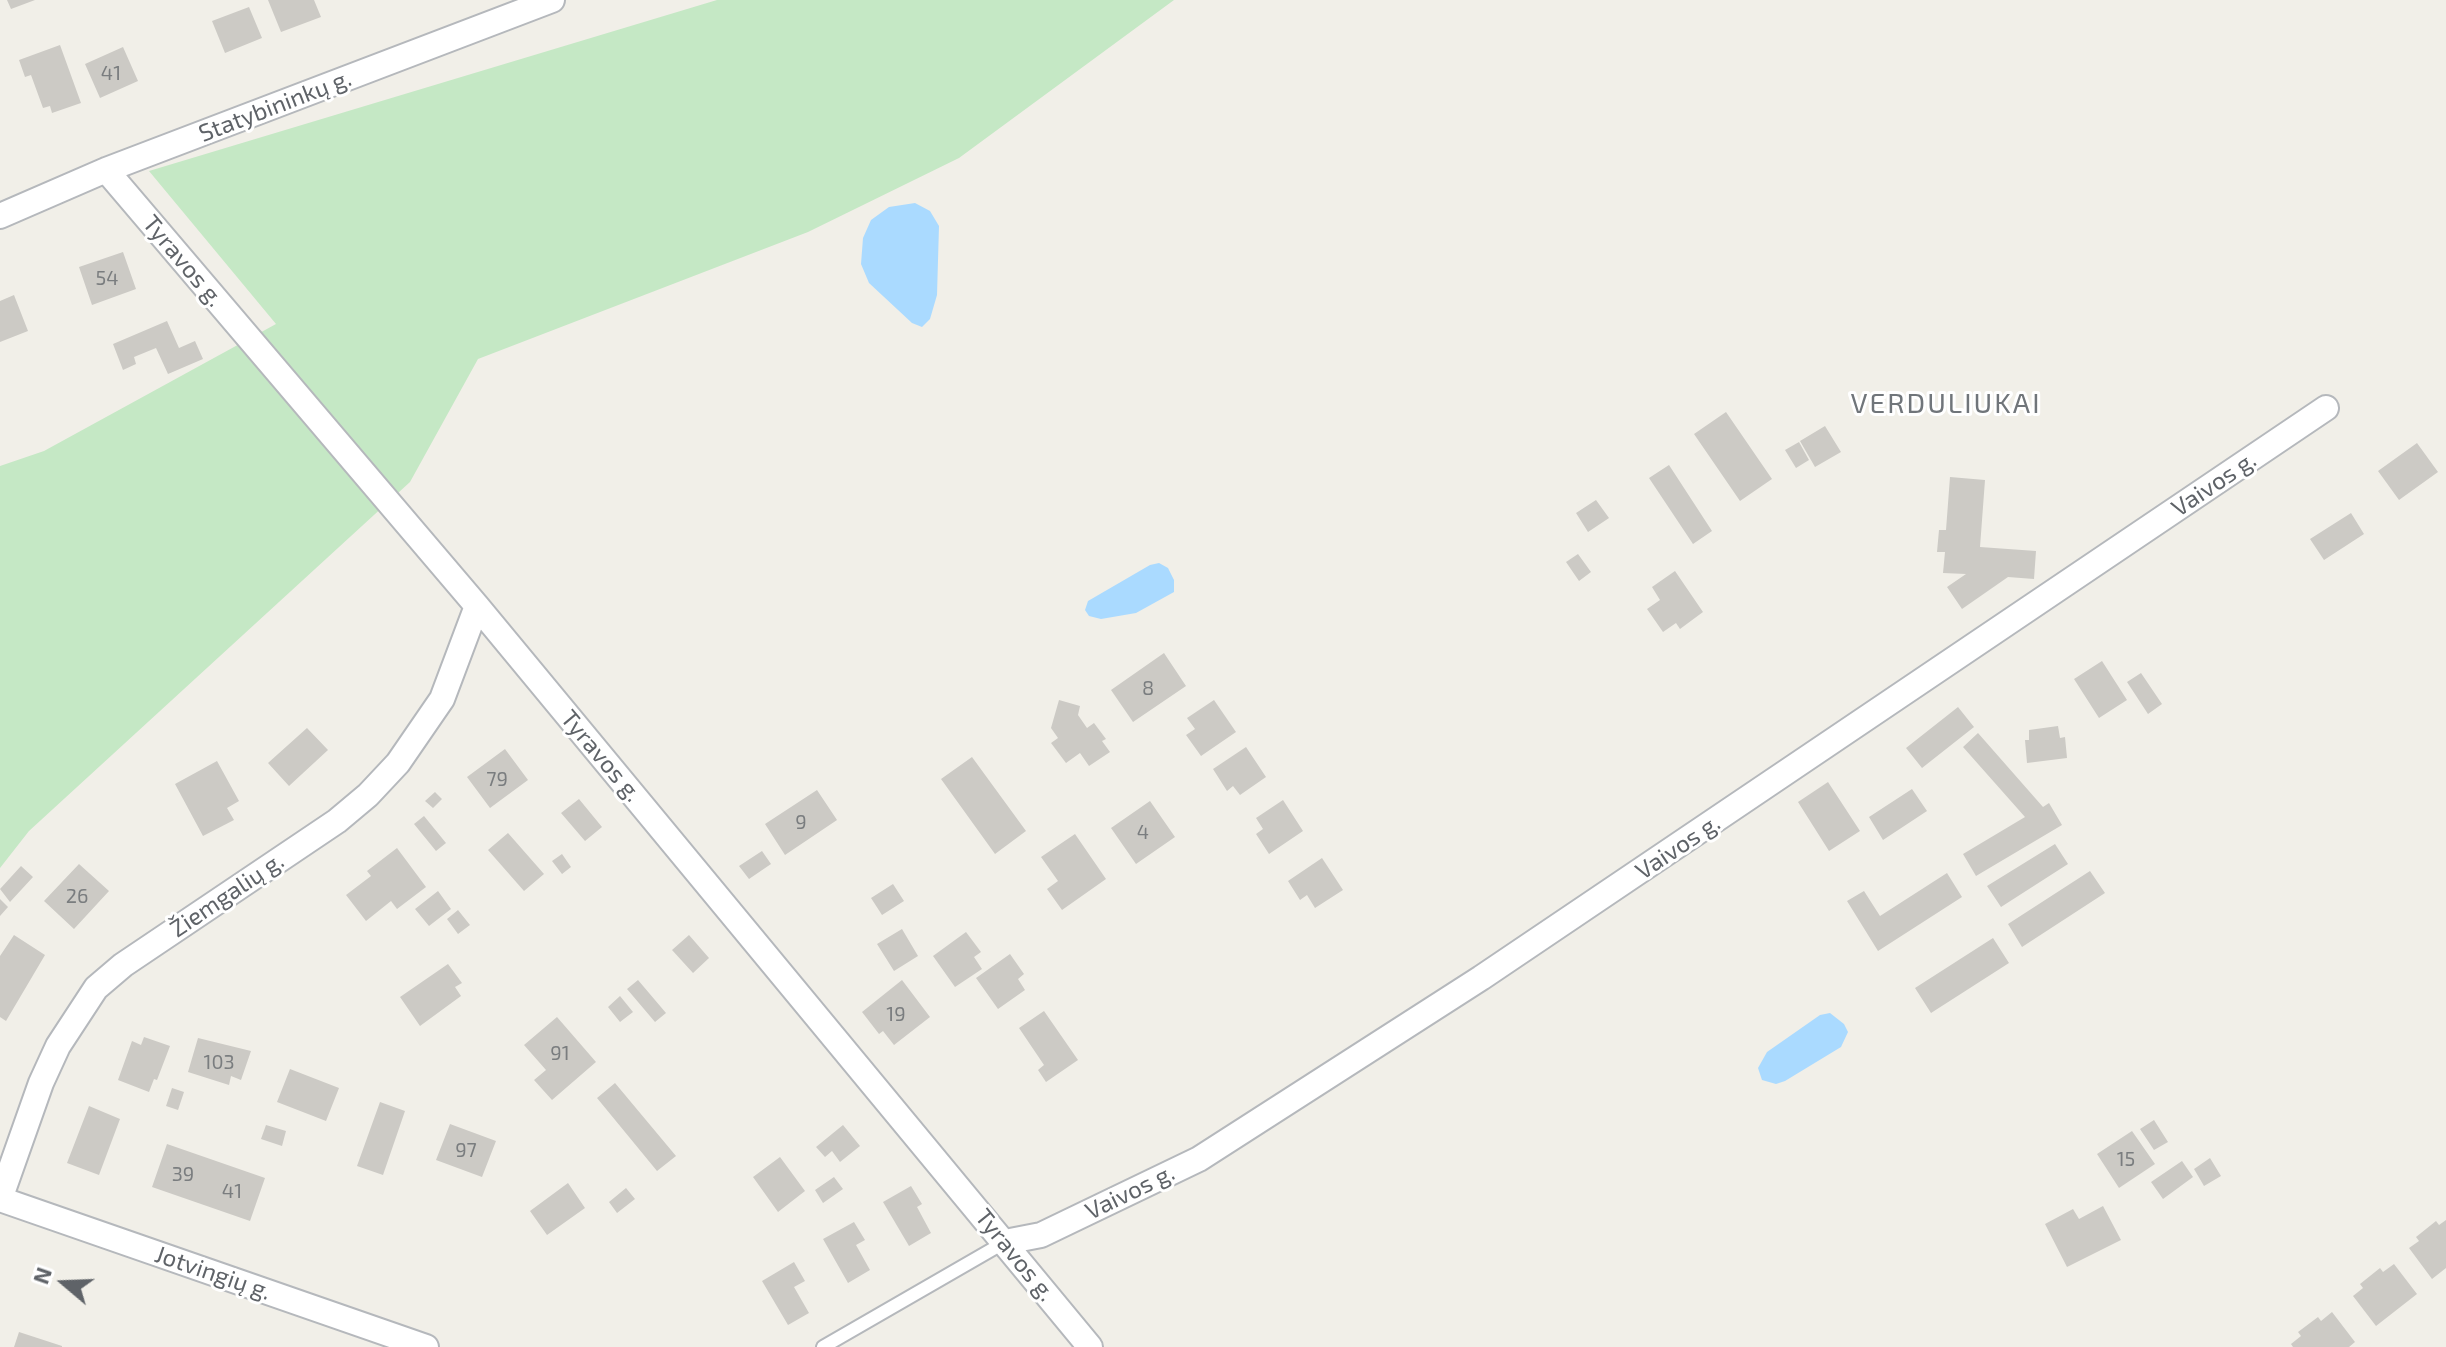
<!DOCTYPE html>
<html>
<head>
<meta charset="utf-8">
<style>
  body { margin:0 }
  #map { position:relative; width:2446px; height:1347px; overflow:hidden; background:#f1efe8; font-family:"Exo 2",sans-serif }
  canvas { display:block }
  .north { position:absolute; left:24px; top:1243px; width:80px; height:80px; -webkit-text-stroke:6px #fff; paint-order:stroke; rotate:289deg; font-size:22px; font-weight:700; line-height:32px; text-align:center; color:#5f6368 }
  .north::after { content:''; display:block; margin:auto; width:28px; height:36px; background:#5f6368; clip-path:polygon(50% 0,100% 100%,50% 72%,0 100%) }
</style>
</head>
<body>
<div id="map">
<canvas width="2446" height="1347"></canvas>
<div class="north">N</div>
</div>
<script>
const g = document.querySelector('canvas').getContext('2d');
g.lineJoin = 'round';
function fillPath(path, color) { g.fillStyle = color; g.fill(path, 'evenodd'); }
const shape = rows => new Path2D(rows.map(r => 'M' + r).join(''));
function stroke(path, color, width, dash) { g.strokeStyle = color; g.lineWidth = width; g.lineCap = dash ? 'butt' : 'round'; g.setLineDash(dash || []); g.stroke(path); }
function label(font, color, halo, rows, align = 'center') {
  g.font = font + ' "Exo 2",sans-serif'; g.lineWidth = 6; g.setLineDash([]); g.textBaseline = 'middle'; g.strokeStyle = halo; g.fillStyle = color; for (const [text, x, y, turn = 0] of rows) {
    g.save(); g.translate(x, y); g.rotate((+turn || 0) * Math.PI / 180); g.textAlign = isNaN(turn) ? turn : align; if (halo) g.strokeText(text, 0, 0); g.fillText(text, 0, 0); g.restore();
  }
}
const green = shape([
  [717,0,1174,0,959,158,808,232,478,359,410,482,29,831,0,868,0,466,44,451,276,324,149,171]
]);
const water = shape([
  [915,203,930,211,939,226,937,295,930,319,922,327,912,323,869,283,861,264,863,238,871,220,889,207],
  [1159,563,1168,568,1174,580,1174,592,1136,613,1101,619,1089,616,1085,610,1088,601,1150,565],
  [1830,1013,1844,1024,1848,1032,1841,1047,1785,1081,1776,1084,1762,1080,1758,1068,1767,1052,1820,1015]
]);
const building = shape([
  [7,0,35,0,11,9],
  [268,0,314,0,321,17,281,32],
  [249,7,262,38,225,53,212,21],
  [60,45,81,103,52,113,50,106,43,108,31,75,25,77,19,60],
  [123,47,138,81,100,98,85,64],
  [123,252,136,289,92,305,79,267],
  [14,295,28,331,0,342,0,301],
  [167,321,179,348,195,341,203,359,168,374,156,348,134,357,136,364,123,370,113,344],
  [1726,412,1772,479,1740,501,1694,434],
  [1825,426,1841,452,1815,467,1800,441],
  [1799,442,1809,460,1796,468,1785,450],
  [2417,443,2438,472,2399,500,2378,471],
  [1669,465,1712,531,1693,544,1649,478],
  [1950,477,1985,480,1980,547,2036,551,2034,579,2008,577,1962,609,1947,587,1966,574,1943,573,1945,552,1937,552,1939,530,1946,530],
  [1596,500,1609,518,1588,532,1576,513],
  [2351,513,2364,534,2324,560,2310,539],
  [1578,554,1591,572,1579,581,1566,562],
  [1675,571,1703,612,1680,629,1676,623,1663,632,1647,609,1660,600,1652,587],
  [1164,653,1186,686,1133,722,1111,690],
  [2102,661,2127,700,2099,718,2074,679],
  [2141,673,2162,704,2148,714,2127,682],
  [1059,700,1080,706,1078,715,1087,728,1094,723,1106,739,1102,741,1110,752,1089,766,1080,753,1066,763,1051,743,1058,738,1051,728],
  [1214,700,1236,732,1201,756,1186,735,1195,729,1187,718],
  [1958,707,1974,727,1922,768,1906,748],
  [2058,726,2060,738,2065,737,2067,758,2027,763,2025,740,2029,740,2029,730],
  [307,728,328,750,289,786,268,763],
  [1978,733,2043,807,2049,803,2062,825,1976,876,1963,854,2025,817,1963,747],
  [1246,747,1266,777,1240,795,1233,786,1227,791,1213,769],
  [505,749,528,780,490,808,467,777],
  [972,757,1026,831,995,854,941,779],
  [217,761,239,801,227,808,234,820,203,836,175,784],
  [1828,782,1860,831,1829,851,1798,802],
  [1912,789,1927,811,1883,840,1869,817],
  [817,790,837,820,785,855,765,824],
  [435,792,442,799,433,808,425,801],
  [579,799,602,827,585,841,561,813],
  [1283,800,1303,831,1269,854,1256,834,1263,829,1256,818],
  [1150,801,1175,837,1136,864,1111,828],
  [424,816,446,843,436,851,414,824],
  [508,833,544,874,524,891,488,850],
  [1075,834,1106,879,1062,910,1047,889,1058,881,1041,857],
  [2055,844,2068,864,2001,907,1987,886],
  [397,848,426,887,397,909,391,901,366,921,346,895,371,876,367,871],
  [762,851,771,864,749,879,739,866],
  [562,854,571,867,562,874,552,861],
  [1322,858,1343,890,1315,908,1307,895,1300,900,1288,881],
  [79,864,109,891,74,929,44,901],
  [21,866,33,877,10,902,0,889],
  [2090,871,2105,893,2022,947,2008,924],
  [1947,873,1962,897,1878,951,1847,901,1864,891,1880,916],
  [893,884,904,901,882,915,871,898],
  [438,891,451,909,429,926,415,909],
  [0,899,8,907,0,916],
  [458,910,470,925,458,934,447,919],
  [902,929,918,956,894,971,877,944],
  [966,932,981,952,974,957,982,969,955,987,933,956],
  [14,935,45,955,6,1021,0,1017,0,956],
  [689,935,709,958,693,973,672,950],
  [1993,938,2009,963,1931,1013,1915,988],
  [1010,954,1024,974,1018,979,1025,990,998,1009,976,978],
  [448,964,462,983,455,987,461,996,420,1026,400,997],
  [638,980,666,1013,655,1022,627,989],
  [902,980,930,1017,894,1045,883,1031,879,1034,862,1012],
  [620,996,633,1012,620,1022,608,1007],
  [1044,1011,1078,1060,1046,1082,1038,1070,1044,1065,1019,1028],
  [557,1017,596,1062,552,1100,534,1080,546,1070,524,1045],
  [144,1037,170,1046,157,1080,154,1079,149,1092,118,1080,132,1041,141,1045],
  [198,1038,251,1051,241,1080,231,1076,229,1085,188,1072],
  [290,1069,339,1088,326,1121,277,1102],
  [615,1083,676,1156,657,1171,597,1098],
  [172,1088,184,1092,178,1110,166,1106],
  [380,1102,405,1111,383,1175,357,1166],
  [89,1106,120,1119,99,1175,67,1163],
  [2154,1120,2168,1142,2154,1150,2140,1129],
  [450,1124,496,1141,482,1177,436,1160],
  [266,1125,286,1131,282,1146,261,1139],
  [843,1125,860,1146,840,1162,832,1151,825,1157,816,1147],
  [2132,1131,2155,1164,2119,1188,2097,1154],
  [167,1144,265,1178,250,1221,152,1187],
  [780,1157,805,1191,778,1212,753,1177],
  [2210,1158,2221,1176,2204,1186,2194,1169],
  [2182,1161,2193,1177,2163,1199,2151,1182],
  [834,1177,843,1189,823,1203,815,1190],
  [568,1183,585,1208,547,1235,530,1211],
  [911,1186,922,1204,917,1207,931,1233,909,1246,883,1202],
  [626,1188,635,1199,617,1213,609,1202],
  [2103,1206,2121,1240,2067,1267,2045,1224,2073,1209,2079,1219],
  [2446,1220,2446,1268,2432,1279,2409,1248,2419,1241,2416,1237,2436,1221,2439,1225],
  [854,1222,865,1240,856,1245,870,1270,848,1283,823,1239],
  [794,1262,805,1281,794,1287,809,1313,788,1325,762,1281],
  [2394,1264,2417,1294,2376,1326,2353,1296,2363,1288,2360,1284,2380,1268,2383,1272],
  [2332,1312,2355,1342,2349,1347,2293,1347,2291,1344,2301,1336,2298,1332,2318,1317,2321,1321],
  [19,1332,62,1346,62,1347,14,1347]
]);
const lane = shape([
  [823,1347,1005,1242]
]);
const street = shape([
  [106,170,477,606,1090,1347],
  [0,216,106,170,552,0],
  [0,1199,41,1083,58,1046,96,988,123,965,337,821,368,795,398,763,442,699,477,606],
  [0,1199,426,1347],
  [1005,1242,1041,1235,1199,1159,1481,978,2326,408]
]);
const numberNames = [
  ["41",111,73],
  ["54",107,278],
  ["8",1148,688],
  ["79",497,779],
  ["9",801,822],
  ["4",1143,832],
  ["26",77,896],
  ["19",896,1014],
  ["91",560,1053],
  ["103",219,1062],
  ["97",466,1150],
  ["15",2126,1159],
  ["39",183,1174],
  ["41",232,1191]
];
const streetNames = [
  ["Statybininkų g.",275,106,-21],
  ["Tyravos g.",183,261,50],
  ["Vaivos g.",2214,484,-34],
  ["Tyravos g.",601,756,50],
  ["Vaivos g.",1678,847,-34],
  ["Žiemgalių g.",227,895,-34],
  ["Vaivos g.",1130,1192,-26],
  ["Tyravos g.",1015,1255,51],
  ["Jotvingių g.",213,1273,19]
];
const quarterNames = [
  ["VERDULIUKAI",1946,404]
];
fillPath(green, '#c5e8c5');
fillPath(water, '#aadaff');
fillPath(building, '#cccac5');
stroke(lane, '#b5b8bc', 16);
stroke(street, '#b5b8bc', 28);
stroke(lane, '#fff', 12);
stroke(street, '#fff', 24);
label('20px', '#7a7d7f', null, numberNames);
label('24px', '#5f6368', '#fff', streetNames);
g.letterSpacing = '2px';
label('28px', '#70757a', '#fff', quarterNames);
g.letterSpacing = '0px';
</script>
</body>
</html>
